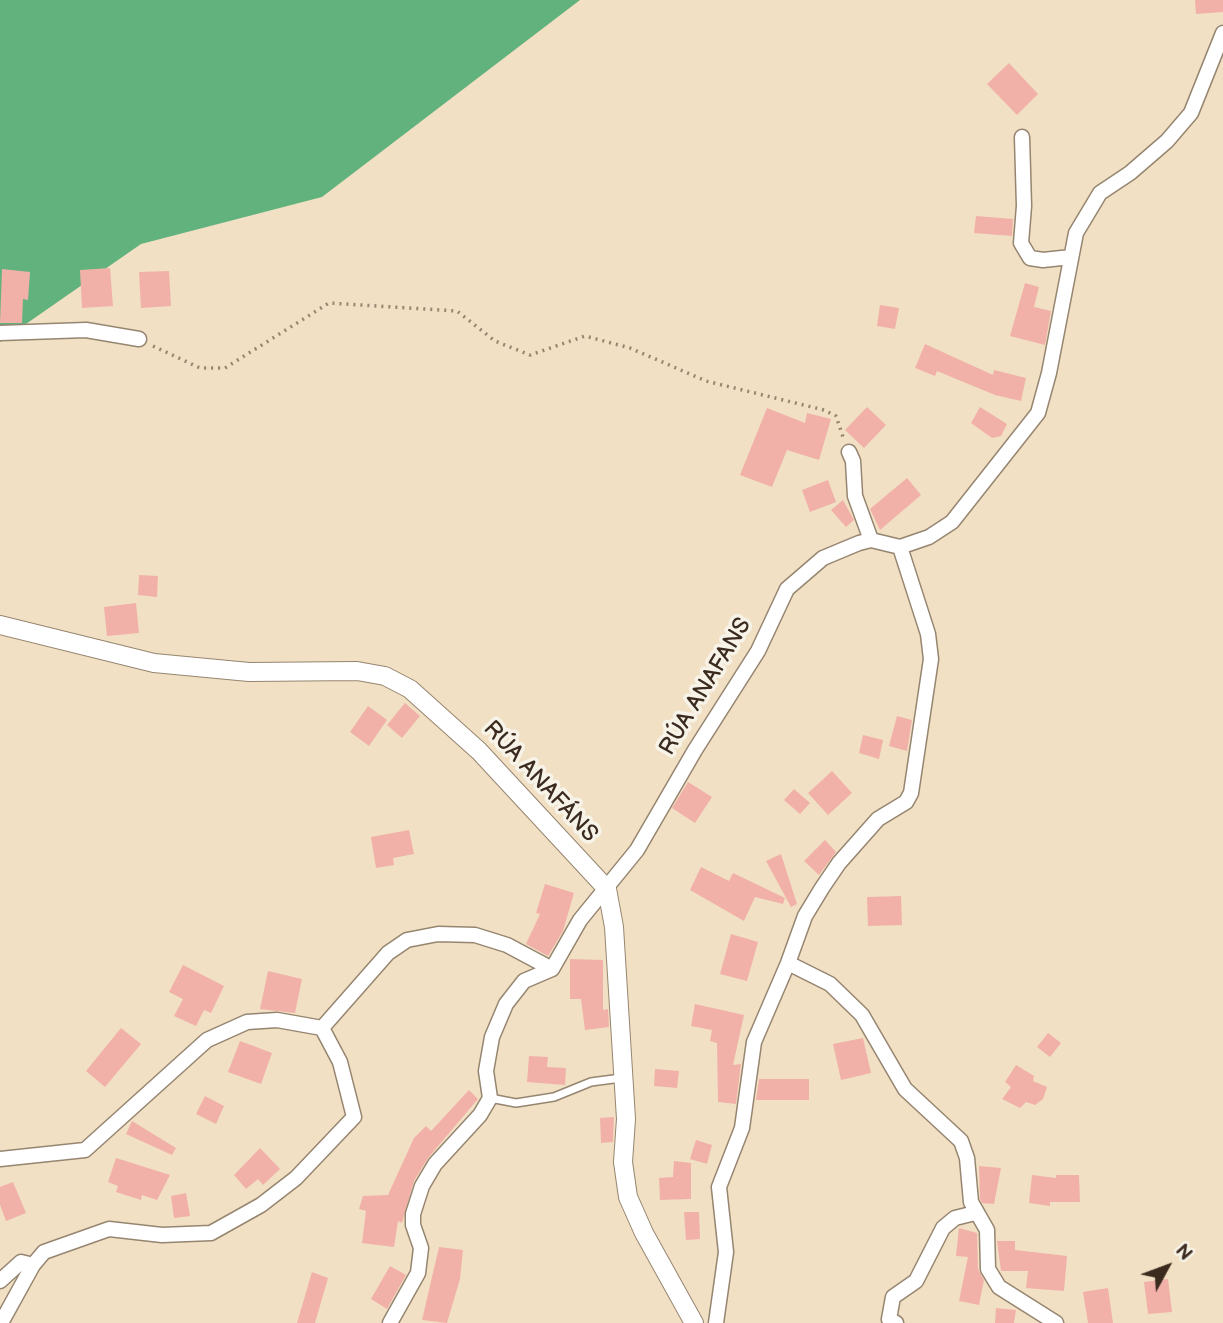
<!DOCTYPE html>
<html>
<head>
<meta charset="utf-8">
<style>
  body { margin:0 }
  #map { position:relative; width:1223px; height:1323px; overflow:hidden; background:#f1e0c3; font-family:"Balsamiq Sans",sans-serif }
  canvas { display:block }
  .north { position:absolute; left:1132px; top:1232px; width:70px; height:70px; -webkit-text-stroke:5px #f7f3e8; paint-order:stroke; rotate:49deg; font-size:19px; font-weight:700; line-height:28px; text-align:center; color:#3b2a1e }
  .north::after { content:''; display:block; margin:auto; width:24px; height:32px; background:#3b2a1e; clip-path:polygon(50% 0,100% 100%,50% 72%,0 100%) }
</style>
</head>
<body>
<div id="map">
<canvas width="1223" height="1323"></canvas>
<div class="north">N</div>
</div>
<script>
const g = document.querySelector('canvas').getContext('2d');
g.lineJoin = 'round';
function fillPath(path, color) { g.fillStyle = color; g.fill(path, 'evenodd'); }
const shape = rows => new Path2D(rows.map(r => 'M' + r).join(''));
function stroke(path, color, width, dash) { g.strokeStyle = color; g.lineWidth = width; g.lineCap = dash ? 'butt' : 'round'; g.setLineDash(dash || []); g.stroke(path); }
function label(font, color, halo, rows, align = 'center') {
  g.font = font + ' "Balsamiq Sans",sans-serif'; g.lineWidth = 7; g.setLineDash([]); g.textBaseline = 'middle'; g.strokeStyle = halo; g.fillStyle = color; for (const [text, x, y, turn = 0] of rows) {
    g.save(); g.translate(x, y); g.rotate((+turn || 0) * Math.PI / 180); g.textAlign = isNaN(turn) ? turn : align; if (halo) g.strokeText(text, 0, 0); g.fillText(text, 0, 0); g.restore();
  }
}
const forest = shape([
  [0,0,580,0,322,197,141,244,0,342]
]);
const building = shape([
  [1195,0,1223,0,1223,12,1196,14],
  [1009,63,1038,94,1017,115,987,84],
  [976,216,1013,219,1012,236,974,233],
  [110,268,113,306,82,308,80,270],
  [2,269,30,272,28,300,23,299,22,323,0,323],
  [169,271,171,306,141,308,139,272],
  [1025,283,1039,287,1034,307,1051,311,1045,345,1010,336],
  [880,305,899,308,895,329,877,326],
  [925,344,993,375,994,370,1026,378,1021,401,995,395,937,371,935,376,915,368],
  [867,407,886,425,864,448,845,430],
  [980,407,1007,424,1001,436,992,438,971,423],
  [767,408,805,423,807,413,831,419,819,460,787,450,772,487,740,475],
  [907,478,921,495,880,530,870,509],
  [828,480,836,502,810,512,802,490],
  [843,500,854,520,846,527,831,510],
  [139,575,158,576,157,597,138,595],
  [136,603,139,633,107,636,104,607],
  [405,703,420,716,402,738,387,725],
  [368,706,387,720,369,746,350,732],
  [897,716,912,720,907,751,889,746],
  [863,735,883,740,879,759,859,753],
  [832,771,852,793,828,815,808,793],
  [688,782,712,797,695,823,672,808],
  [794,789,810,803,800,814,784,800],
  [409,830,414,854,393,858,394,865,376,868,371,837],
  [825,840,836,852,819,875,804,861],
  [781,854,797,904,791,907,766,861],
  [701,867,729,881,733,873,785,898,783,904,755,897,744,921,690,890],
  [545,884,574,893,563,931,548,956,526,944,540,914,536,913],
  [901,896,902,925,868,926,867,897],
  [731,934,758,942,747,981,720,974],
  [570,959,603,960,603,1010,608,1009,609,1027,585,1030,581,999,570,999],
  [183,965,224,986,211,1013,204,1010,196,1026,174,1016,183,999,169,992],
  [268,971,302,979,295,1013,260,1009],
  [695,1004,744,1015,733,1065,741,1064,736,1104,718,1102,717,1043,710,1041,712,1030,691,1026],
  [121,1028,141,1044,105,1087,86,1071],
  [1048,1033,1061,1043,1050,1057,1037,1047],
  [863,1038,871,1073,841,1080,833,1044],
  [240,1041,272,1053,261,1084,228,1072],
  [529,1056,548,1057,547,1067,566,1068,565,1085,527,1082],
  [1016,1065,1034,1076,1033,1081,1047,1087,1043,1099,1035,1105,1026,1102,1020,1108,1002,1099,1011,1087,1005,1082],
  [655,1069,679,1071,677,1088,654,1086],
  [759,1079,809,1079,809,1100,756,1100],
  [469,1090,478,1099,428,1158,414,1181,402,1223,398,1221,394,1247,362,1243,366,1211,359,1209,363,1196,388,1195,414,1138,426,1126,431,1131],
  [205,1096,224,1106,216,1124,196,1114],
  [614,1117,613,1142,601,1143,600,1118],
  [132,1121,176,1148,172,1155,126,1134],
  [696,1140,712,1145,707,1164,690,1159],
  [260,1148,280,1169,263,1185,258,1179,246,1189,234,1175],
  [116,1158,170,1175,157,1200,142,1195,141,1200,116,1192,118,1186,108,1182],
  [674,1161,691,1163,691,1199,660,1200,659,1178,673,1177],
  [979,1166,1001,1168,994,1204,982,1203,980,1199],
  [1032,1175,1056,1178,1056,1175,1079,1175,1080,1202,1050,1202,1050,1206,1029,1203],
  [13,1182,26,1213,6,1221,0,1205,0,1187],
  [186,1193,190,1216,174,1218,171,1196],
  [684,1212,699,1212,700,1239,686,1240],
  [959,1228,977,1233,978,1269,984,1280,979,1305,959,1301,968,1257,956,1256],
  [997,1241,1015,1241,1015,1250,1067,1256,1064,1291,1026,1288,1028,1271,1001,1271],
  [439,1247,463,1250,460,1279,447,1323,422,1320],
  [390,1266,406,1275,387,1309,371,1299],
  [312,1272,328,1278,315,1323,297,1323],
  [1168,1279,1172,1312,1148,1314,1144,1282],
  [1108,1288,1113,1323,1088,1323,1083,1292],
  [996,1308,1016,1310,1014,1323,995,1323]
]);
const path = shape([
  [153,346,200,368,225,368,329,303,457,311,495,341,530,355,585,336,630,348,706,381,824,410,836,416,844,440]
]);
const service = shape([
  [490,1098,516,1103,554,1097,591,1082,621,1078]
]);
const minor = shape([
  [1022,137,1024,206,1021,243,1030,258,1043,260,1071,257],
  [0,333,86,330,139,339],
  [849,452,853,461,855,496,871,540],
  [900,547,929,537,952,522,1038,413,1049,373,1076,233,1100,193,1130,173,1167,141,1191,113,1223,33],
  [788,963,830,984,862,1015,905,1089,961,1141,967,1158,971,1202,987,1230,988,1269,999,1287,1056,1323],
  [322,1028,388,953,407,940,438,934,475,935,507,945,552,969],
  [0,1159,85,1150,207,1040,247,1022,277,1020,322,1028],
  [0,1281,21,1262,33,1265],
  [1,1323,33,1265,44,1252,109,1229,162,1235,211,1233,261,1205,296,1178,354,1117,340,1062,322,1028],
  [390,1323,418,1273,421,1248,413,1225,413,1214,422,1186,435,1164,480,1115,490,1098,486,1071,492,1037,506,1004,524,981,552,969,580,920,637,850,695,750,758,651,787,589,823,558,859,543,871,540,900,547],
  [716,1323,726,1252,719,1187,742,1128,754,1042,788,963,805,916,822,888,839,863,878,819,906,802,911,793,931,659,928,634,900,547],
  [896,1323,889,1319,893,1297,916,1281,943,1228,955,1218,975,1213]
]);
const tertiary = shape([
  [0,625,154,663,249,672,357,671,385,676,410,689,479,751,607,889,614,927,626,1119,623,1162,628,1197,644,1233,694,1323]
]);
const streetNames = [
  ["RÚA ANAFANS",706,687,-59],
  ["RÚA ANAFÁNS",540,782,47]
];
fillPath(forest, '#62b27e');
fillPath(building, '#f1b1a9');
stroke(service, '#968570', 10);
stroke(minor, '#968570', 17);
stroke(tertiary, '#968570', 20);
stroke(path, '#968570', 3.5, [2, 5]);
stroke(service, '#fff', 7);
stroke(minor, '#fff', 14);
stroke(tertiary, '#fff', 18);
label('23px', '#3b2a1e', '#f7f3e8', streetNames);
</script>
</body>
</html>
